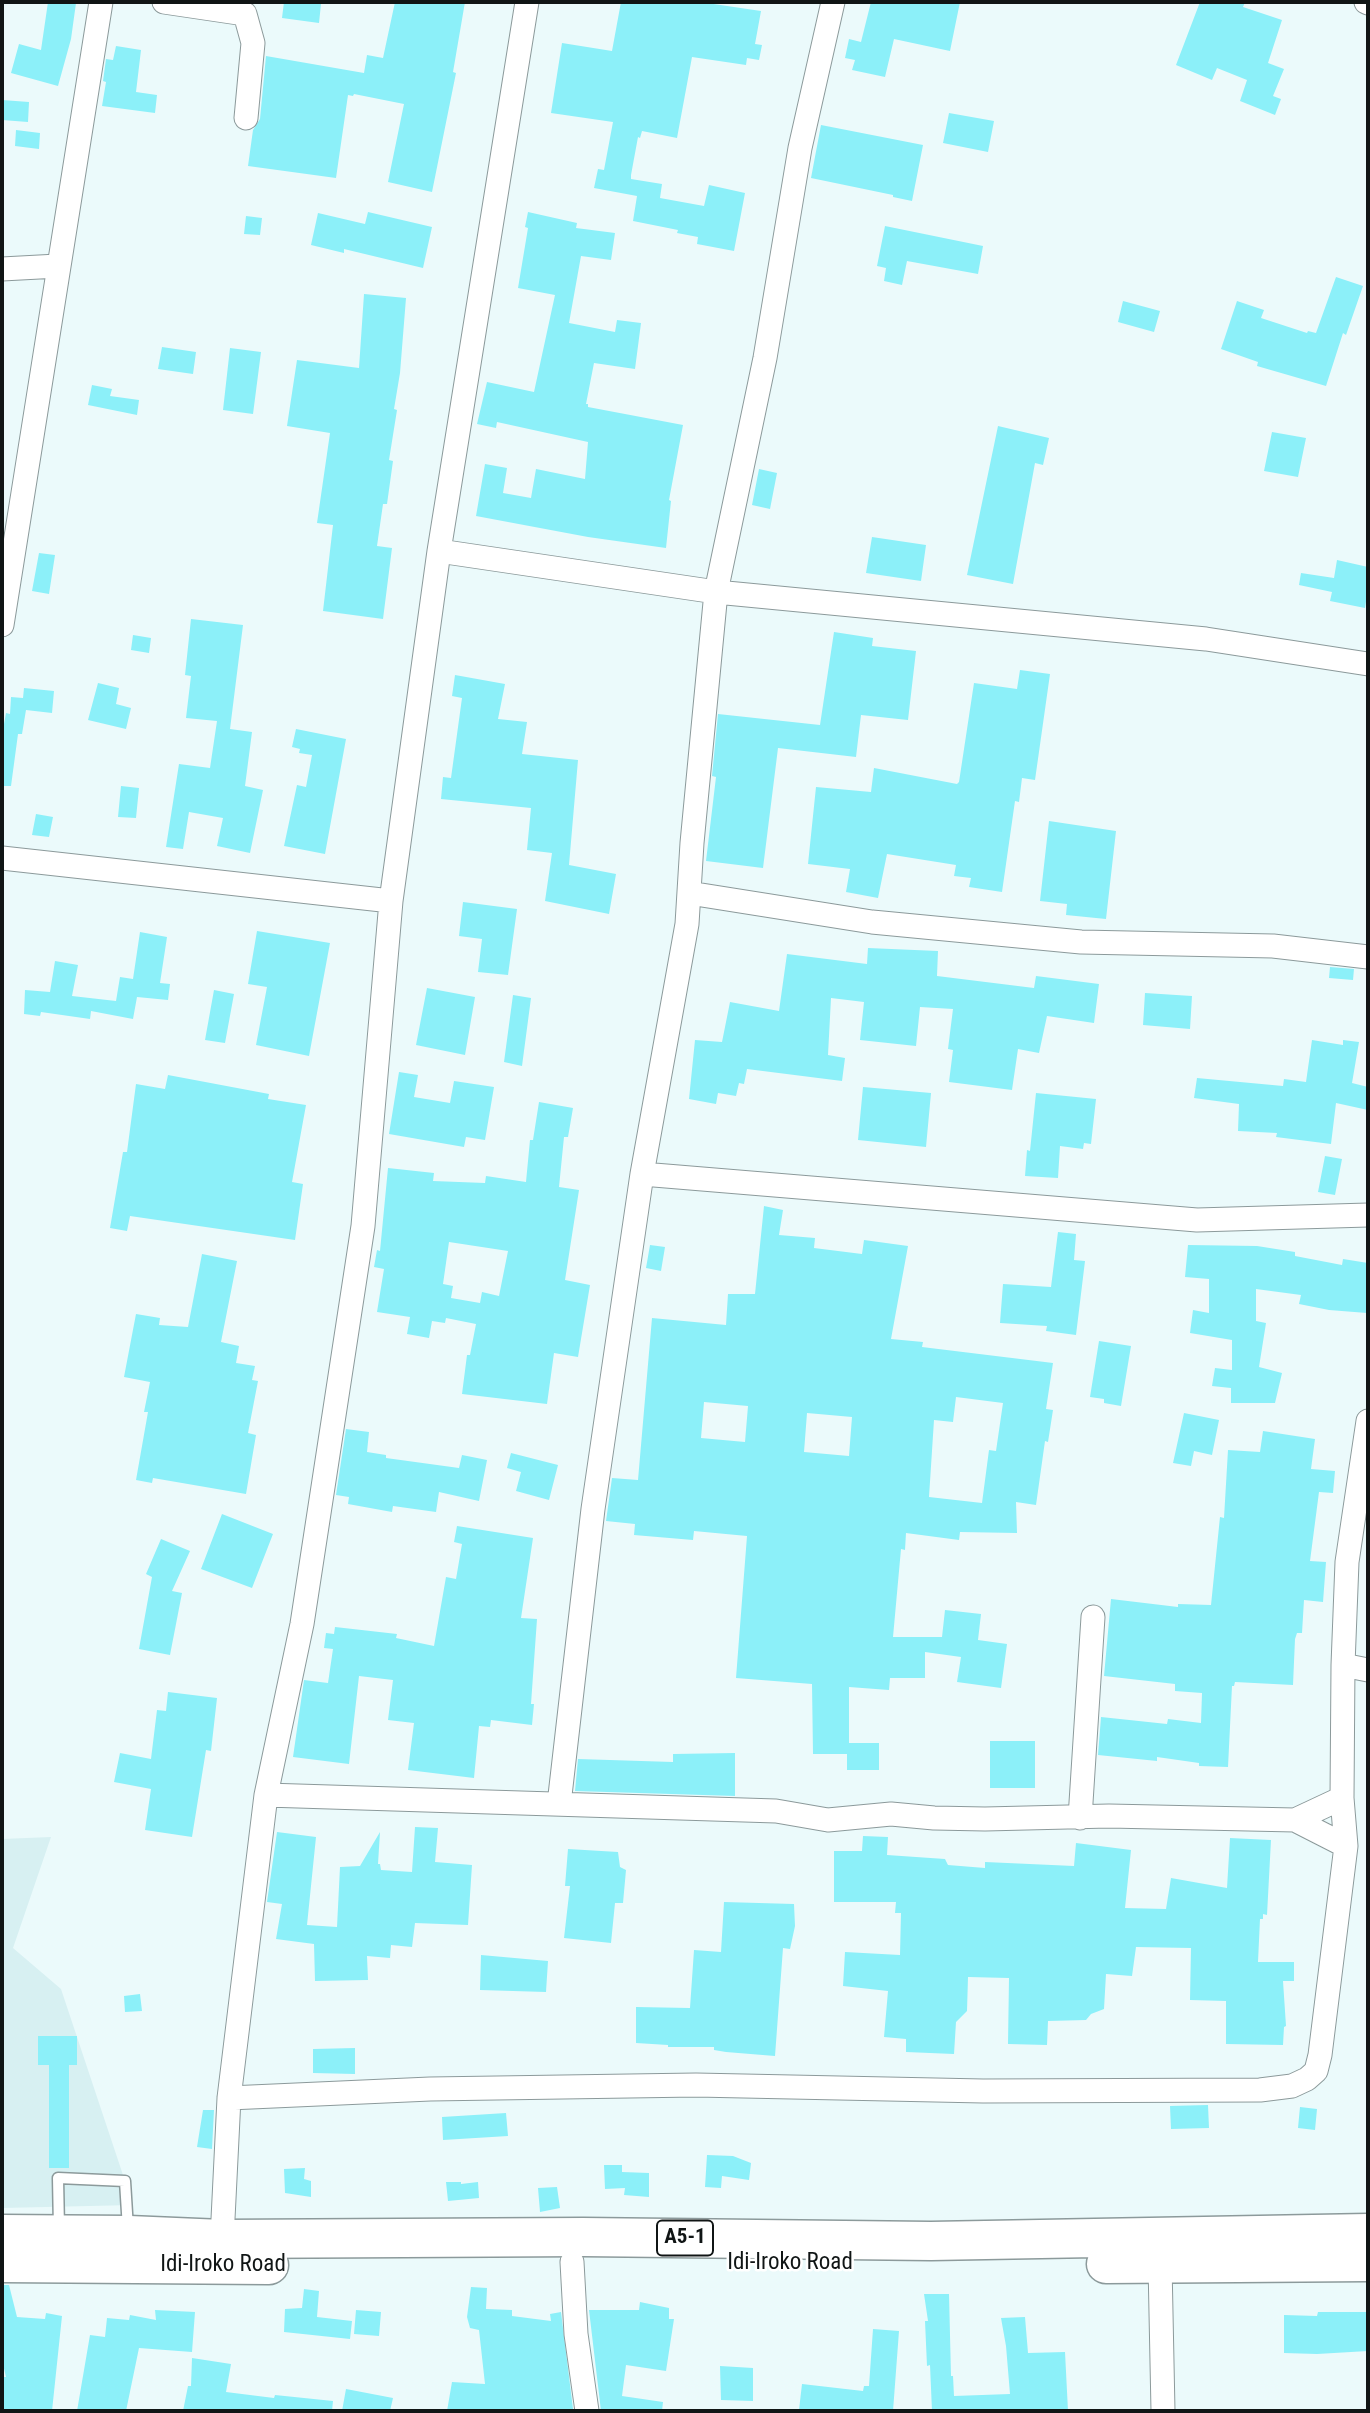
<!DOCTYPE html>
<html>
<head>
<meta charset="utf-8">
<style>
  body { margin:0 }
  #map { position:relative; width:1370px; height:2413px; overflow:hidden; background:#ebfafb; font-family:"Roboto Condensed",sans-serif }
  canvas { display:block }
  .frame { position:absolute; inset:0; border:4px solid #101515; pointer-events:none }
</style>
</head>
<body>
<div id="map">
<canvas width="1370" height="2413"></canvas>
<div class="frame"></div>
</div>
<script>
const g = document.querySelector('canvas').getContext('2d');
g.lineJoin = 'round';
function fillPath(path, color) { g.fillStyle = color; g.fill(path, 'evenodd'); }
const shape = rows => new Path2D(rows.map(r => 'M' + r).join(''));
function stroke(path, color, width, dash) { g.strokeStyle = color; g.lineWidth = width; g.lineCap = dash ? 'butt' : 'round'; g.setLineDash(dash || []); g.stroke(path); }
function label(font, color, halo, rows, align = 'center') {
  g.font = font + ' "Roboto Condensed",sans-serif'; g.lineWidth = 5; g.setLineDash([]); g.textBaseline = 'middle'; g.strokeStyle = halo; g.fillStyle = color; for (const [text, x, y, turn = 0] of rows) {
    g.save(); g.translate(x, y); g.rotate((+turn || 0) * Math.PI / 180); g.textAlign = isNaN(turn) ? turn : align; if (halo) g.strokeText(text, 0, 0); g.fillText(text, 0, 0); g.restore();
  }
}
const built = shape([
  [51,1837,13,1948,61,1989,133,2205,2,2208,2,1839]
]);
const building = shape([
  [48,2,76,3,71,39,58,86,11,73,19,44,41,50],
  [284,2,321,4,319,23,282,18],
  [395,2,465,2,453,72,456,73,432,192,388,182,404,104,354,94,353,96,348,95,336,178,248,166,253,130,260,119,266,56,364,73,367,55,383,58],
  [621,2,700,2,761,11,755,44,762,45,759,60,747,58,746,65,692,57,677,138,642,131,640,138,638,137,631,175,631,179,662,184,660,198,704,206,709,185,745,193,734,251,697,244,698,237,677,233,678,230,633,221,637,196,594,188,598,169,604,170,613,122,551,113,562,43,612,51],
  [871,2,960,2,950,51,894,39,885,77,852,70,855,60,845,58,849,39,861,42],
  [1200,2,1245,2,1243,7,1282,20,1268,63,1284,69,1273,96,1281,99,1275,115,1240,101,1247,80,1217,68,1212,80,1176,65],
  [116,46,141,50,136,92,157,95,155,113,102,106,106,82,103,81,106,59,113,60],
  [2,100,29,102,28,122,2,120],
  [949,113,994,121,988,152,943,143],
  [821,125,923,145,912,201,893,197,893,195,811,178],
  [16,130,40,133,39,149,15,146],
  [368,212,432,227,423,268,344,249,344,253,311,245,318,213,365,224],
  [528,212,577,223,576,228,615,233,611,260,581,256,569,323,615,332,617,320,641,323,635,369,594,363,586,404,588,404,588,407,683,425,669,500,671,501,666,548,588,537,476,516,485,464,507,468,503,493,531,498,536,469,585,479,588,442,497,422,496,428,477,424,487,382,534,392,555,295,518,288,528,228,525,227],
  [246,216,262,218,260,235,244,234],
  [885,226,983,246,978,274,907,261,902,285,884,281,886,268,877,266],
  [1336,277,1363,286,1346,335,1343,333,1326,386,1257,366,1258,362,1221,349,1237,301,1264,310,1261,318,1307,333,1308,331,1316,333],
  [364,294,406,298,400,373,394,409,397,410,389,460,393,461,387,504,383,504,377,546,392,548,383,619,323,611,333,525,317,523,330,433,287,426,297,360,359,368],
  [1123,301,1160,311,1154,332,1118,322],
  [162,347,196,352,193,374,158,369],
  [230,348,261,352,253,414,223,410],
  [92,385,112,389,110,396,139,400,137,415,88,405],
  [998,426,1049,438,1043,465,1035,463,1013,584,967,575],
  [1272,432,1306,438,1298,477,1264,471],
  [759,469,777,473,770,509,752,505],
  [872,537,926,545,921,581,866,573],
  [39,553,55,555,49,594,32,591],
  [1337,560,1368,567,1368,589,1365,608,1330,601,1332,592,1299,585,1301,573,1334,578],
  [191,619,243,625,230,729,252,732,245,786,263,790,250,853,217,846,223,818,189,812,183,849,166,847,179,764,210,768,217,721,186,718,191,676,185,675],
  [834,632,873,638,872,646,916,651,908,720,861,715,856,757,778,748,763,868,706,861,716,777,712,776,718,714,820,725],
  [133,635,151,638,149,653,131,650],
  [1020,670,1050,674,1035,780,1022,778,1019,802,1015,801,1002,892,969,887,971,878,954,876,956,865,887,854,878,898,846,892,850,869,808,864,816,787,871,792,874,768,957,784,959,782,974,683,1017,689],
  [455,675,505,684,498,719,527,722,522,754,578,760,569,865,616,874,609,914,545,901,552,853,527,850,531,808,441,799,443,777,451,778,462,698,452,696],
  [98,683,119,688,116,704,131,708,126,729,88,720],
  [24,688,54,691,52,713,26,710,22,734,18,734,11,786,2,786,2,735,6,713,10,714,11,697,23,698],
  [296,729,346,739,325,854,284,846,297,785,306,787,312,755,299,753,300,749,292,747],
  [121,786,139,788,136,818,118,817],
  [36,814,53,817,49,837,32,835],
  [1049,821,1116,831,1106,919,1066,915,1067,904,1040,901],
  [463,902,517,909,508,975,478,972,482,939,459,936],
  [257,931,330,943,309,1056,256,1045,267,987,248,984],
  [140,932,167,937,160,983,170,984,168,1000,137,997,133,1019,91,1011,90,1019,41,1012,40,1016,24,1014,25,990,50,992,55,961,78,965,72,996,116,1001,120,977,133,979],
  [868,948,938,951,937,976,1034,988,1036,976,1099,984,1094,1023,1047,1016,1039,1053,1018,1049,1012,1090,949,1082,953,1050,948,1049,953,1009,920,1007,916,1046,860,1040,864,1002,831,998,828,1055,845,1058,842,1081,747,1069,744,1084,739,1083,736,1096,718,1093,716,1104,689,1099,695,1040,722,1042,730,1002,779,1011,787,954,867,964],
  [1330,967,1354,969,1353,980,1329,978],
  [427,988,475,997,465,1055,416,1045],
  [214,990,234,994,225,1043,205,1040],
  [1145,993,1192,996,1190,1029,1143,1025],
  [513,995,531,998,522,1066,504,1062],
  [1312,1040,1343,1045,1343,1040,1359,1042,1352,1083,1368,1087,1368,1110,1336,1103,1331,1144,1276,1137,1277,1133,1238,1131,1239,1104,1194,1098,1197,1078,1283,1086,1284,1079,1306,1082],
  [399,1072,418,1075,414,1097,450,1103,454,1081,494,1087,485,1140,466,1137,464,1147,389,1134],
  [168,1075,269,1094,268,1099,306,1105,292,1182,303,1184,295,1240,130,1216,127,1231,110,1228,123,1152,127,1152,136,1084,165,1089],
  [863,1087,931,1093,926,1147,858,1140],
  [1036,1093,1096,1099,1091,1144,1084,1143,1083,1149,1060,1146,1058,1178,1025,1176,1027,1150,1030,1151],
  [539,1102,573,1108,568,1137,564,1137,559,1187,579,1190,565,1280,590,1285,578,1357,554,1353,547,1404,462,1394,467,1355,470,1355,476,1324,446,1318,445,1323,432,1321,429,1338,407,1334,410,1317,377,1312,384,1269,374,1267,377,1250,380,1251,388,1168,434,1173,433,1181,485,1183,486,1176,526,1182,530,1140,533,1140],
  [449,1242,508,1251,499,1296,482,1292,480,1303,451,1298,453,1286,443,1284],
  [1325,1156,1342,1159,1335,1195,1318,1192],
  [764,1206,783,1210,779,1235,815,1238,814,1248,862,1254,864,1240,908,1246,891,1339,923,1342,922,1347,1053,1363,1046,1409,1053,1410,1048,1442,1045,1441,1036,1505,1016,1502,1017,1533,960,1532,959,1540,906,1533,905,1550,901,1549,893,1637,942,1637,945,1610,981,1614,978,1640,1007,1644,1001,1688,957,1682,961,1657,925,1652,925,1678,890,1678,889,1690,849,1687,849,1743,879,1743,879,1770,847,1770,847,1754,813,1754,812,1684,736,1678,747,1536,694,1531,693,1540,634,1535,635,1524,606,1521,612,1478,638,1480,652,1318,726,1325,728,1294,755,1294],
  [956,1397,1003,1403,996,1451,989,1450,982,1503,929,1497,934,1420,953,1422],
  [704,1402,748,1406,745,1442,701,1438],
  [807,1413,852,1417,849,1456,804,1452],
  [1058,1232,1076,1234,1074,1260,1085,1261,1076,1335,1046,1331,1047,1326,1000,1323,1003,1284,1051,1287],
  [650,1245,665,1247,661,1271,646,1268],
  [1188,1245,1257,1246,1295,1252,1295,1256,1342,1265,1343,1259,1368,1263,1367,1313,1329,1310,1299,1304,1301,1295,1256,1289,1256,1321,1266,1323,1259,1367,1282,1373,1275,1403,1231,1403,1231,1388,1212,1386,1215,1368,1232,1370,1232,1340,1190,1333,1193,1310,1209,1313,1209,1279,1185,1277],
  [202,1254,237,1261,221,1342,239,1346,236,1363,255,1366,252,1380,258,1381,248,1433,256,1435,246,1494,153,1478,152,1483,136,1480,148,1412,144,1412,150,1382,124,1377,136,1314,160,1318,159,1325,188,1327],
  [1099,1341,1131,1346,1121,1406,1104,1403,1104,1399,1090,1397],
  [1184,1413,1219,1420,1212,1455,1194,1451,1191,1466,1173,1463],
  [346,1429,369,1432,367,1452,386,1455,386,1458,459,1468,462,1455,487,1460,479,1501,439,1492,436,1512,393,1506,392,1512,348,1504,349,1497,336,1495],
  [1263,1431,1315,1439,1311,1469,1335,1471,1333,1493,1319,1492,1310,1561,1326,1562,1323,1602,1304,1600,1302,1633,1297,1633,1295,1639,1293,1685,1235,1682,1234,1686,1232,1686,1228,1767,1199,1766,1199,1763,1157,1757,1157,1761,1098,1755,1101,1717,1167,1724,1168,1719,1201,1723,1202,1693,1175,1691,1175,1684,1104,1676,1111,1599,1178,1607,1178,1604,1211,1605,1220,1517,1224,1518,1228,1450,1260,1452],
  [511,1453,558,1465,549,1500,516,1491,521,1472,507,1468],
  [222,1514,273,1534,252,1588,201,1569],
  [457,1526,533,1538,521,1618,537,1619,531,1704,534,1704,532,1725,491,1720,490,1727,479,1726,474,1778,408,1770,414,1723,388,1720,393,1680,359,1676,349,1764,293,1757,304,1680,328,1683,333,1649,324,1648,326,1633,334,1634,335,1627,397,1634,396,1638,434,1646,446,1577,456,1579,462,1544,454,1542],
  [161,1539,190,1551,172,1591,182,1593,170,1655,139,1649,152,1577,146,1574],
  [168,1692,217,1698,211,1751,206,1750,192,1837,145,1830,151,1789,114,1782,120,1753,151,1759,157,1710,166,1711],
  [990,1741,1035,1741,1035,1788,990,1788],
  [735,1753,735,1796,575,1791,578,1759,673,1762,673,1754],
  [415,1827,438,1828,435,1862,472,1865,468,1925,415,1923,412,1947,391,1945,390,1958,367,1956,368,1980,315,1981,314,1944,276,1939,282,1904,267,1902,277,1832,316,1837,307,1925,337,1927,340,1867,360,1866,380,1832,378,1864,380,1864,381,1870,412,1872],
  [863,1836,888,1837,887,1855,945,1859,948,1865,985,1868,985,1862,1074,1866,1076,1843,1131,1850,1125,1908,1166,1909,1171,1878,1227,1888,1230,1838,1271,1840,1267,1915,1263,1914,1263,1919,1260,1919,1258,1962,1294,1962,1294,1981,1283,1981,1286,2026,1284,2027,1283,2045,1226,2044,1226,2001,1190,2000,1191,1948,1136,1947,1132,1976,1106,1974,1104,2009,1091,2014,1086,2020,1048,2021,1047,2045,1008,2044,1009,1978,968,1977,967,2011,956,2022,954,2054,906,2052,906,2039,884,2037,888,1991,843,1986,845,1952,900,1955,901,1913,895,1913,896,1902,834,1902,834,1851,862,1851],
  [568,1849,618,1852,620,1867,626,1870,623,1903,615,1903,611,1943,564,1938,570,1886,565,1886],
  [724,1902,794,1904,795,1926,790,1949,783,1948,775,2056,726,2052,714,2050,714,2047,668,2047,668,2045,636,2043,636,2007,690,2008,694,1950,721,1952],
  [481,1955,548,1961,546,1992,480,1990],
  [140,1994,142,2011,125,2012,124,1996],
  [38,2036,77,2036,77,2065,69,2065,69,2168,49,2168,49,2065,38,2065],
  [355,2048,355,2074,313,2073,313,2049],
  [1208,2105,1209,2128,1171,2129,1170,2106],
  [1300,2107,1317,2109,1315,2130,1298,2128],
  [203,2110,214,2110,212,2149,197,2147],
  [506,2113,508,2136,443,2140,442,2117],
  [707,2155,733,2156,751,2163,749,2180,722,2176,721,2188,705,2187],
  [604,2165,622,2165,622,2172,649,2173,649,2197,624,2195,625,2188,605,2189],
  [305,2168,304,2179,311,2181,311,2197,285,2193,284,2169],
  [446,2182,461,2182,461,2184,478,2182,479,2198,448,2201],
  [557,2187,560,2208,540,2212,538,2188],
  [2,2285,9,2285,17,2317,45,2319,46,2313,62,2316,52,2411,2,2411,2,2377,6,2377,2,2360],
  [471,2287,487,2288,486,2309,512,2310,512,2316,551,2321,550,2314,561,2312,573,2409,447,2411,452,2382,485,2384,479,2330,470,2328,467,2317],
  [304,2289,319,2291,317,2317,352,2321,350,2339,284,2332,285,2309,302,2308],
  [924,2294,949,2294,951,2376,953,2376,954,2396,1010,2394,1006,2346,1001,2318,1025,2317,1028,2353,1065,2352,1068,2411,932,2411,930,2365,927,2366,925,2321,928,2321],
  [640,2302,669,2308,669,2319,674,2319,666,2371,626,2365,622,2396,663,2402,662,2411,601,2411,589,2310,639,2310],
  [155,2310,195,2312,192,2352,139,2348,126,2411,77,2411,90,2335,105,2337,107,2318,129,2320,130,2315,156,2320],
  [356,2310,381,2312,379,2336,354,2334],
  [1318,2312,1367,2312,1368,2351,1317,2354,1284,2353,1284,2315,1317,2316],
  [873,2329,899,2331,893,2411,799,2410,802,2384,863,2391,864,2386,869,2386],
  [192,2358,231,2364,226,2392,274,2398,275,2395,333,2401,332,2411,183,2411,188,2386,191,2386],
  [720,2366,753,2368,753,2401,721,2400],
  [346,2389,393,2398,390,2411,342,2411]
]);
const lane = shape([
  [59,2229,58,2178,125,2181,128,2229]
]);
const street = shape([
  [164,2,245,14,253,43,246,118],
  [1366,2,1368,3],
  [2,269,58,266],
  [439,551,716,592,1206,639,1368,664],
  [2,625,101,2],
  [2,858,391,901],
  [689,893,872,922,1081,942,1273,946,1368,957],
  [642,1174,1197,1220,1368,1215],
  [1343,1665,1368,1670],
  [266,1795,776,1811,828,1820,891,1814,934,1818,985,1819,1109,1816,1295,1820,1346,1846],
  [559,1804,593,1509,642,1174,687,924,692,843,716,592,765,358,800,148,833,2],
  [1080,1818,1093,1617],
  [1295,1820,1342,1798],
  [229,2098,430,2089,696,2085,983,2091,1260,2090,1292,2086,1307,2079,1316,2071,1320,2055,1346,1846,1342,1798,1343,1665,1347,1562,1368,1421],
  [222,2239,229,2098,266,1795,302,1624,363,1226,391,901,439,551,527,2],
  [572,2262,576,2334,587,2411],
  [1160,2264,1163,2411]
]);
const highway = shape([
  [2,2234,129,2235,222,2239,583,2237,931,2241,1368,2233],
  [2,2263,269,2265],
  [1106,2264,1368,2262]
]);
const shields = [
  [685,2238,56]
];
const shieldNames = [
  ["A5-1",685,2238]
];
const streetNames = [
  ["Idi-Iroko Road",790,2263],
  ["Idi-Iroko Road",223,2265]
];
fillPath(built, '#d7f0f2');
fillPath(building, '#8cf0f9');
stroke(lane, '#8c9a9b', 13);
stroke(street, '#8c9a9b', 25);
stroke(highway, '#8c9a9b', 41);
stroke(lane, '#fff', 10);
stroke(street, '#fff', 23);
stroke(highway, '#fff', 38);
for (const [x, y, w] of shields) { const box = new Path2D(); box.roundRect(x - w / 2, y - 17.5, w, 35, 5); g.fillStyle = '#fff'; g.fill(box); stroke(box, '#101515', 2); }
label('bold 21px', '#101515', null, shieldNames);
label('23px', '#101515', '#fff', streetNames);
</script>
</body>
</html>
